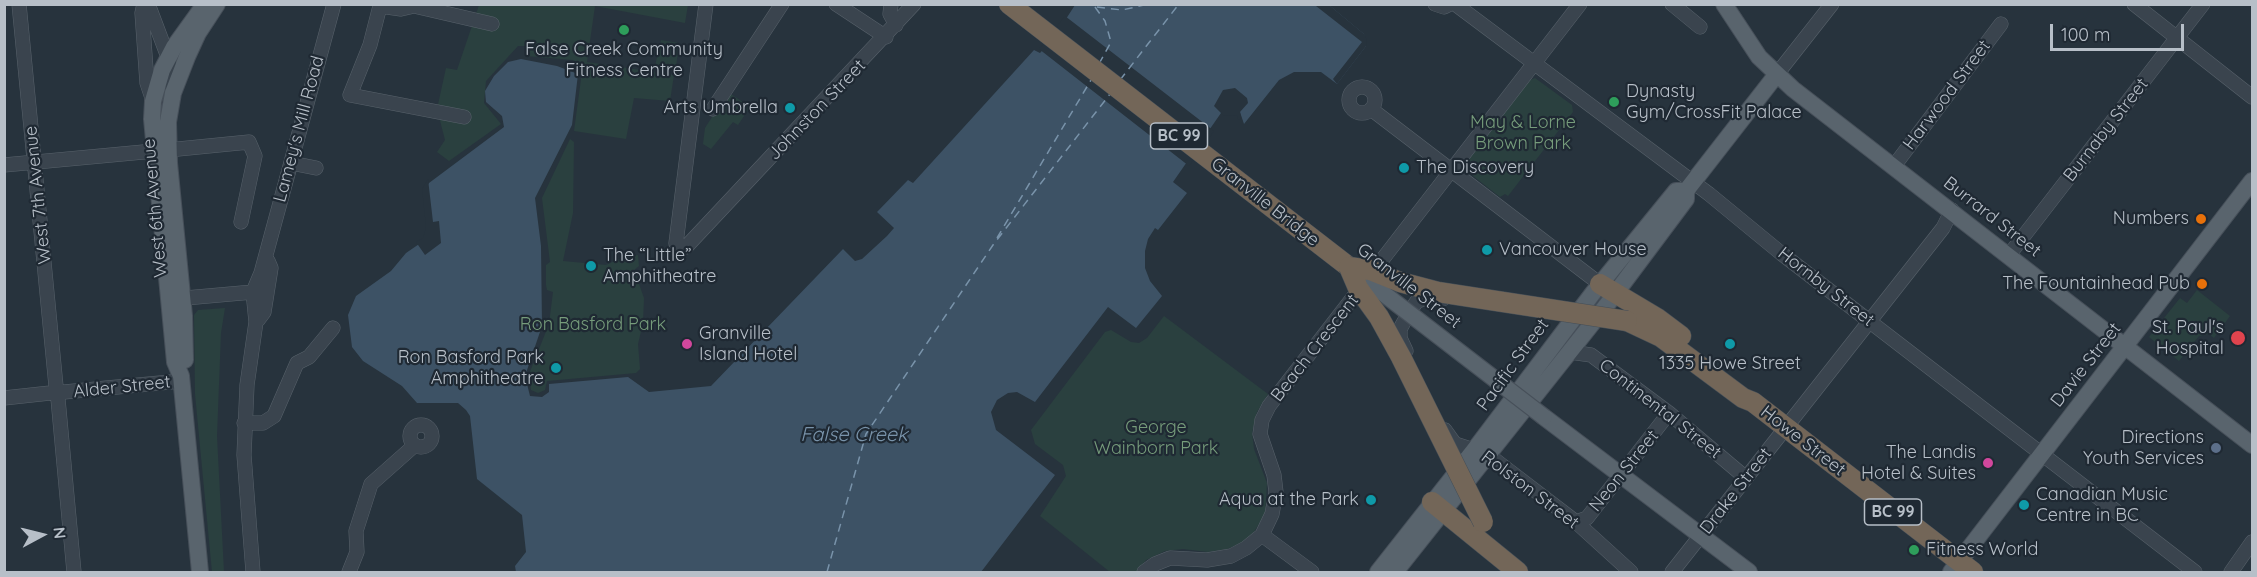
<!DOCTYPE html>
<html>
<head>
<meta charset="utf-8">
<style>
  body { margin:0 }
  #map { position:relative; width:2257px; height:577px; overflow:hidden; background:#27333d; font-family:Quicksand,sans-serif }
  canvas { display:block }
  .frame { position:absolute; inset:0; border:6px solid #b7bfc8; pointer-events:none }
  .north { position:absolute; left:12px; top:505px; width:60px; height:60px; -webkit-text-stroke:4px #1f2933; paint-order:stroke; rotate:83deg; font-size:16px; font-weight:700; line-height:24px; text-align:center; color:#b7bfc8 }
  .north::after { content:''; display:block; margin:auto; width:21px; height:27px; background:#b7bfc8; clip-path:polygon(50% 0,100% 100%,50% 72%,0 100%) }
  .scale { position:absolute; left:2050px; top:24px; width:134px; height:27px; box-sizing:border-box; border:3px solid #b7bfc8; border-top:0; padding-left:8px; font-size:18px; line-height:21px; white-space:nowrap; color:#b7bfc8; -webkit-text-stroke:4px #1f2933; paint-order:stroke }
</style>
</head>
<body>
<div id="map">
<canvas width="2257" height="577"></canvas>
<div class="frame"></div>
<div class="north">N</div>
<div class="scale">100 m</div>
</div>
<script>
const g = document.querySelector('canvas').getContext('2d');
g.lineJoin = 'round';
function fillPath(path, color) { g.fillStyle = color; g.fill(path, 'evenodd'); }
const shape = rows => new Path2D(rows.map(r => 'M' + r).join(''));
function stroke(path, color, width, dash) { g.strokeStyle = color; g.lineWidth = width; g.lineCap = dash ? 'butt' : 'round'; g.setLineDash(dash || []); g.stroke(path); }
function label(font, color, halo, rows, align = 'center') {
  g.font = font + ' Quicksand,sans-serif'; g.lineWidth = 4.5; g.setLineDash([]); g.textBaseline = 'middle'; g.strokeStyle = halo; g.fillStyle = color; for (const [text, x, y, turn = 0] of rows) {
    g.save(); g.translate(x, y); g.rotate((+turn || 0) * Math.PI / 180); g.textAlign = isNaN(turn) ? turn : align; if (halo) g.strokeText(text, 0, 0); g.fillText(text, 0, 0); g.restore();
  }
}
const green = shape([
  [479,5,688,5,685,23,595,6,587,62,674,75,670,101,634,98,626,139,574,131,582,72,573,60,526,56,526,46,518,46,486,81,484,103,501,124,449,161,437,152,445,140,437,109,446,68,457,70],
  [661,40,679,43,676,67,655,66],
  [1535,78,1572,105,1573,112,1508,196,1505,194,1500,197,1468,172,1466,163,1530,80],
  [728,92,750,107,738,125,733,122,711,149,703,144,705,128],
  [570,139,574,142,573,213,563,261,606,265,623,257,638,255,639,266,634,270,644,298,643,323,638,344,640,369,636,373,547,381,545,390,538,393,531,390,529,374,549,324,553,292,547,290,546,285,546,265,550,262,542,198],
  [2197,290,2230,316,2214,338,2209,334,2199,336,2179,361,2149,337,2180,298,2187,303],
  [225,308,221,333,217,436,224,572,212,572,195,394,194,315,198,310],
  [1164,316,1268,394,1257,412,1252,433,1254,449,1267,483,1265,514,1252,535,1245,542,1227,549,1208,552,1183,549,1165,551,1146,560,1136,572,1110,572,1040,516,1066,476,1063,465,1035,444,1031,430,1105,332,1111,330,1131,342,1139,343,1147,338]
]);
const water = shape([
  [1075,5,1329,5,1364,34,1366,46,1337,84,1321,72,1294,72,1279,80,1244,124,1240,112,1221,113,1173,182,1187,193,1158,230,1155,228,1148,239,1145,251,1145,268,1150,281,1162,296,1136,328,1108,307,1035,402,1017,392,1008,393,997,400,991,412,996,430,1055,475,981,572,516,572,515,566,526,552,522,515,477,479,470,416,466,410,458,403,417,403,402,386,363,361,352,347,348,315,356,296,391,271,406,253,425,240,429,227,425,189,429,183,504,127,502,116,486,102,485,91,494,76,508,62,521,59,557,66,578,74,572,125,535,198,541,246,542,326,525,376,530,396,542,397,549,392,549,384,628,377,649,392,711,386,843,249,855,261,862,259,887,236,894,228,877,212,908,180,913,183,1034,50,1040,53,1053,39]
]);
const pier = shape([
  [1318,4,1329,5,1364,34,1367,40,1366,46,1337,84,1333,79,1362,42,1316,6],
  [1065,16,1214,131,1189,166,1039,49],
  [1235,88,1247,98,1248,103,1240,112,1241,119,1238,120,1237,115,1224,116,1214,106,1223,90],
  [428,179,433,222,439,221,441,243,425,255,416,242,423,238,426,227,422,189]
]);
const ferry = shape([
  [1095,7,1105,21,1111,42,1100,62],
  [1097,7,1122,10,1149,4],
  [1120,80,1179,4],
  [997,238,1091,80],
  [827,572,866,434,993,245,1110,94]
]);
const minor = shape([
  [19,4,56,386],
  [144,4,142,13,147,83,153,101],
  [148,4,168,57,173,91],
  [706,4,676,243,686,247,914,4],
  [836,4,886,37],
  [891,4,890,14,896,25],
  [1435,4,1444,7,1450,4],
  [1455,4,1709,194,1782,254,2195,572],
  [1672,4,1700,27],
  [2134,4,2252,97],
  [1777,74,1832,4],
  '1349 100a13 13 0 1 1 26 0a13 13 0 1 1-26 0Z',
  [713,109,782,4],
  [1371,109,1600,284],
  [464,117,350,95,370,45,380,6,401,9,414,6,492,24],
  [168,150,249,142,255,156,241,222],
  [291,163,316,168],
  [4,165,154,151],
  [1894,166,2001,24],
  [2009,255,2203,4],
  [174,299,253,292],
  [258,320,264,312,271,268,268,261],
  [1406,351,1400,338,1400,329,1410,311,1417,301,1431,297,1443,299],
  [1570,352,1591,355,1669,413,1746,478],
  [64,392,181,381],
  [4,398,50,393],
  [58,399,74,572],
  [244,423,263,423,274,416,297,363,309,357,333,328],
  '410 436a11 11 0 1 1 22 0a11 11 0 1 1-22 0Z',
  [1445,430,1455,444,1489,455,1499,463,1576,522,1631,572],
  [1576,522,1587,518,1669,413],
  [1262,535,1312,572],
  [253,572,244,455,247,385,256,322,253,292,261,273,334,4],
  [349,572,357,552,356,531,371,484,415,445],
  [1144,572,1155,564,1170,558,1207,560,1231,556,1246,548,1262,535,1272,514,1276,492,1274,475,1260,434,1262,420,1269,406,1580,4],
  [1672,572,1943,228,1952,210],
  [2231,572,2252,542]
]);
const major = shape([
  [1724,4,1759,57,1793,89,2252,445],
  [185,360,184,316,169,163,168,122,173,93,187,57,198,33,217,4],
  [1544,417,1749,572],
  [200,572,181,376,175,362,152,119,153,101,162,70,174,47,205,4],
  [1378,572,1475,449,1593,293,1676,191,1686,191],
  [1395,572,1606,306,1686,199,1686,191,1777,74],
  [1951,572,2252,181]
]);
const highway = shape([
  [1009,4,1349,267],
  [1600,284,1657,318,1681,336],
  [1627,321,1661,337,1743,398,1753,402,1973,572],
  [1432,502,1518,572]
]);
const majorBridge = shape([
  [1349,267,1544,417]
]);
const highwayBridge = shape([
  [1349,267,1358,288,1379,317,1401,357,1483,522],
  [1349,267,1370,270,1400,282,1438,292,1627,321]
]);
const markers = [
  [624,30,6,"#2e9e5b"],
  [1614,102,6,"#2e9e5b"],
  [790,108,6,"#0f9aa8"],
  [1404,168,6,"#0f9aa8"],
  [2201,219,6,"#e8710a"],
  [1487,250,6,"#0f9aa8"],
  [591,266,6,"#0f9aa8"],
  [2202,284,6,"#e8710a"],
  [2238,338,8,"#e0444e"],
  [687,344,6,"#d1479c"],
  [1730,344,6,"#0f9aa8"],
  [556,368,6,"#0f9aa8"],
  [2216,448,6,"#5c6f8a"],
  [1988,463,6,"#d1479c"],
  [1371,500,6,"#0f9aa8"],
  [2024,505,6,"#0f9aa8"],
  [1914,550,6,"#2e9e5b"]
];
const shields = [
  [1179,136,57],
  [1893,512,57]
];
const shieldNames = [
  ["BC 99",1179,136],
  ["BC 99",1893,512]
];
const poiNames = [
  ["False Creek Community",624,50,"center"],
  ["Fitness Centre",624,71,"center"],
  ["Dynasty",1626,92,"left"],
  ["Gym/CrossFit Palace",1626,113,"left"],
  ["Arts Umbrella",778,108],
  ["The Discovery",1416,168,"left"],
  ["Numbers",2189,219],
  ["Vancouver House",1499,250,"left"],
  ["The “Little”",603,256,"left"],
  ["Amphitheatre",603,277,"left"],
  ["The Fountainhead Pub",2190,284],
  ["St. Paul's",2224,328],
  ["Hospital",2224,349],
  ["Granville",699,334,"left"],
  ["Island Hotel",699,355,"left"],
  ["Ron Basford Park",544,358],
  ["Amphitheatre",544,379],
  ["1335 Howe Street",1730,364,"center"],
  ["Directions",2204,438],
  ["Youth Services",2204,459],
  ["The Landis",1976,453],
  ["Hotel & Suites",1976,474],
  ["Canadian Music",2036,495,"left"],
  ["Centre in BC",2036,516,"left"],
  ["Aqua at the Park",1359,500],
  ["Fitness World",1926,550,"left"]
];
const streetNames = [
  ["Harwood Street",1947,95,-53],
  ["Johnston Street",817,110,-46],
  ["Lamey's Mill Road",299,129,-75],
  ["Burnaby Street",2106,130,-52],
  ["West 7th Avenue",38,195,-96],
  ["Granville Bridge",1265,202,38],
  ["West 6th Avenue",155,208,-95],
  ["Burrard Street",1992,217,38],
  ["Granville Street",1409,286,38],
  ["Hornby Street",1826,287,38],
  ["Beach Crescent",1315,348,-52],
  ["Pacific Street",1513,365,-54],
  ["Davie Street",2086,365,-52],
  ["Alder Street",122,387,-6],
  ["Continental Street",1660,409,38],
  ["Howe Street",1803,441,38],
  ["Neon Street",1624,471,-51],
  ["Rolston Street",1530,490,37],
  ["Drake Street",1736,491,-52]
];
const parkNames = [
  ["May & Lorne",1523,123],
  ["Brown Park",1523,144],
  ["Ron Basford Park",593,325],
  ["George",1156,428],
  ["Wainborn Park",1156,449]
];
const waterNames = [
  ["False Creek",854,435]
];
fillPath(green, '#2a403f');
fillPath(water, '#3d5265');
fillPath(pier, '#27333d');
stroke(ferry, '#7993aa', 1.5, [8, 6]);
stroke(minor, '#58626b', 15);
stroke(major, '#47505a', 18);
stroke(highway, '#454f58', 21);
stroke(minor, '#3a444e', 14);
stroke(major, '#59646d', 16);
stroke(highway, '#736658', 20);
stroke(majorBridge, '#47505a', 18, []);
stroke(highwayBridge, '#454f58', 21, []);
stroke(majorBridge, '#59646d', 16);
stroke(highwayBridge, '#736658', 20);
for (const [x, y, r, color] of markers) { const dot = new Path2D(); dot.arc(x, y, r, 0, 2 * Math.PI); g.fillStyle = color; g.fill(dot); stroke(dot, '#1f2933', 2); }
for (const [x, y, w] of shields) { const box = new Path2D(); box.roundRect(x - w / 2, y - 13, w, 26, 4.5); g.fillStyle = '#1f2933'; g.fill(box); stroke(box, '#b7bfc8', 1.5); }
label('bold 16px', '#b7bfc8', null, shieldNames);
label('18px', '#b7bfc8', '#1f2933', poiNames, 'right');
label('18px', '#b7bfc8', '#1f2933', streetNames);
label('18px', '#769c7b', '#1f2933', parkNames);
label('italic 20px', '#7993aa', '#1f2933', waterNames);
</script>
</body>
</html>
